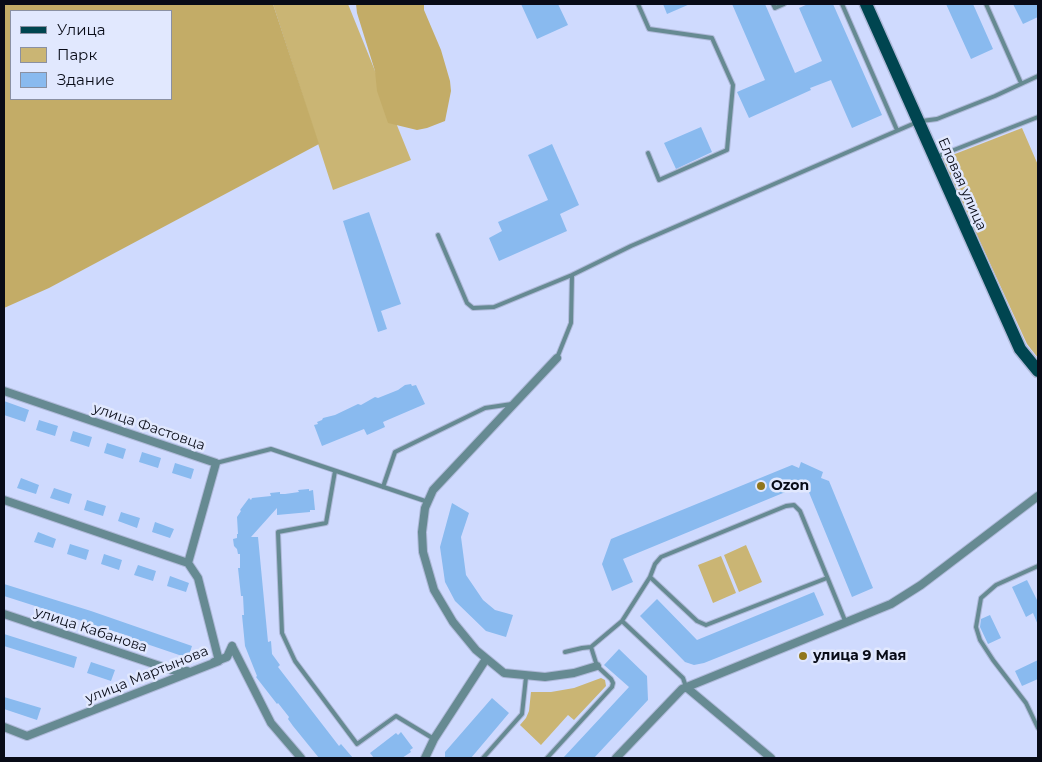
<!DOCTYPE html>
<html>
<head>
<meta charset="utf-8">
<style>
  body { margin:0 }
  #map { position:relative; width:1042px; height:762px; overflow:hidden; background:#cfdafe; font-family:Montserrat,sans-serif }
  canvas { display:block }
  .frame { position:absolute; inset:0; border:5px solid #080b17; pointer-events:none }
  .legend { position:absolute; left:10px; top:10px; width:162px; height:90px; box-sizing:border-box; background:#e1e8fe; border:1px solid #8a90a2; margin:0; padding:6px 9px; list-style:none; font-size:15px; color:#080b17 }
  .legend li { display:flex; align-items:center; gap:10px; height:25px }
  .legend b { width:25px; border:1px solid #8a90a2 }
</style>
</head>
<body>
<div id="map">
<canvas width="1042" height="762"></canvas>
<div class="frame"></div>
<ul class="legend">
<li><b style="height:6px;background:#004550"></b>Улица</li>
<li><b style="height:14px;background:#cab574"></b>Парк</li>
<li><b style="height:14px;background:#89baef"></b>Здание</li>
</ul>
</div>
<script>
const g = document.querySelector('canvas').getContext('2d');
g.lineJoin = 'round';
function fillPath(path, color) { g.fillStyle = color; g.fill(path, 'evenodd'); }
const shape = rows => new Path2D(rows.map(r => 'M' + r).join(''));
function stroke(path, color, width, dash) { g.strokeStyle = color; g.lineWidth = width; g.lineCap = dash ? 'butt' : 'round'; g.setLineDash(dash || []); g.stroke(path); }
function label(font, color, halo, rows, align = 'center') {
  g.font = font + ' Montserrat,sans-serif'; g.lineWidth = 5; g.setLineDash([]); g.textBaseline = 'middle'; g.strokeStyle = halo; g.fillStyle = color; for (const [text, x, y, turn = 0] of rows) {
    g.save(); g.translate(x, y); g.rotate((+turn || 0) * Math.PI / 180); g.textAlign = isNaN(turn) ? turn : align; if (halo) g.strokeText(text, 0, 0); g.fillText(text, 0, 0); g.restore();
  }
}
const green = shape([
  [273,4,348,4,411,160,333,190],
  [1022,128,1038,165,1038,358,1027,344,942,159],
  [746,545,762,582,739,592,724,555],
  [721,556,736,593,713,603,698,565],
  [601,678,605,680,606,686,574,720,568,715,541,745,520,725,526,718,529,711,531,692,551,692,574,688]
]);
const forest = shape([
  [4,4,273,4,319,144,49,288,4,308],
  [11,11,171,11,171,99,11,99],
  [356,4,424,4,424,10,441,50,450,81,451,91,445,121,427,128,417,130,388,123,377,91,375,71,357,13]
]);
const building = shape([
  [521,4,558,4,568,25,537,39],
  [663,4,690,4,667,14],
  [732,4,765,4,795,73,822,61,799,8,808,4,833,4,882,115,852,128,831,80,810,88,811,90,749,118,737,92,765,80],
  [946,4,973,4,993,49,971,59],
  [1013,4,1038,4,1038,17,1023,24],
  [701,127,712,152,676,169,664,143],
  [552,144,579,205,560,214,567,231,499,261,489,238,502,231,498,222,548,200,528,155],
  [369,212,401,304,381,311,387,329,378,332,343,221],
  [411,384,412,386,416,385,425,404,383,422,385,427,367,435,364,429,322,446,314,425,318,424,317,422,322,420,323,418,335,415,358,404,361,405,375,397,378,398,398,390,405,385],
  [4,401,29,410,25,422,4,415],
  [39,420,58,426,55,436,36,430],
  [73,431,92,437,89,447,70,441],
  [107,443,126,449,123,459,104,453],
  [142,452,161,458,158,468,139,462],
  [801,462,823,472,821,478,829,481,873,588,852,597,808,490,800,486,623,559,633,582,612,591,602,564,611,539,792,465,799,468],
  [175,463,194,469,191,479,172,473],
  [21,478,39,485,36,494,17,488],
  [54,488,72,494,69,504,50,498],
  [309,489,309,491,313,490,315,510,310,510,310,512,277,515,277,508,251,537,258,537,268,642,271,641,272,654,280,665,278,667,339,746,341,744,353,758,319,758,293,726,288,719,289,717,278,703,277,704,256,677,257,676,245,646,242,615,244,615,243,596,241,596,238,568,240,568,240,554,238,554,237,549,234,546,233,539,237,538,237,534,238,534,237,517,241,511,240,510,249,498,251,500,252,498,271,496,270,493,280,492,280,494,285,494,299,492,298,490],
  [87,500,106,506,103,516,84,510],
  [452,503,469,513,461,537,466,575,483,600,495,610,513,615,506,637,486,631,455,601,445,582,440,547],
  [121,512,140,518,137,528,118,521],
  [155,522,174,529,170,538,152,532],
  [38,532,56,539,53,548,34,542],
  [70,544,89,550,86,560,67,554],
  [104,554,122,560,119,570,101,564],
  [138,565,156,571,153,581,134,575],
  [170,576,189,583,186,592,167,586],
  [1027,580,1038,602,1038,625,1033,613,1026,617,1012,587],
  [4,584,91,611,192,646,188,658,132,639,132,637,4,596],
  [814,592,824,615,704,663,694,665,685,662,640,616,657,599,697,640],
  [990,615,1001,638,988,644,980,627,981,619],
  [4,634,77,657,74,668,4,646],
  [619,649,647,676,648,700,594,758,563,758,629,687,604,665],
  [1038,660,1038,679,1022,686,1015,671],
  [91,662,115,670,111,681,87,673],
  [4,697,41,708,37,720,4,709],
  [492,698,509,713,471,758,445,758,445,752],
  [401,732,413,748,410,750,411,752,402,758,374,758,370,753,396,733,398,735]
]);
const lane = shape([
  [638,4,649,29,712,38,733,85,727,150,659,180,648,153],
  [773,4,775,8,784,4],
  [842,4,897,130],
  [986,4,1021,83],
  [922,121,937,119,995,96,1038,76],
  [936,157,1038,117],
  [438,235,467,303,473,308,494,307,572,275,631,246,915,123],
  [557,358,571,323,572,275],
  [216,463,271,449,428,502],
  [335,471,326,523,278,532,282,633,295,661,357,744,396,716,434,739],
  [383,487,395,452,485,408,512,404],
  [1038,566,996,585,981,598,976,627,980,640,993,660,1026,703,1038,728],
  [650,577,655,564,661,557,786,506,794,505,800,511,846,623],
  [565,652,582,648,591,647],
  [686,687,683,678,622,621,650,577,697,621,706,625,827,578],
  [483,758,522,714,526,677],
  [547,758,612,687,613,683,611,679,597,666,591,647,622,621]
]);
const street = shape([
  [557,358,433,490,425,508,422,532,423,552,434,590,453,622,476,650,504,673,545,677,574,673,597,666],
  [4,391,216,463,188,563],
  [4,500,188,563,198,578,219,661,27,736,4,727],
  [4,614,172,670,187,671],
  [232,646,271,723,301,758],
  [214,662,227,657,232,646],
  [686,687,771,758],
  [425,758,434,739,486,659],
  [616,758,682,689,891,604,921,585,1038,496]
]);
const primary = shape([
  [866,4,1020,349,1038,371]
]);
const markers = [
  [761,486,5,"#90761b"],
  [803,656,5,"#90761b"]
];
const streetNames = [
  ["Еловая улица",962,184,66],
  ["улица Фастовца",149,427,19],
  ["улица Кабанова",91,630,18],
  ["улица Мартынова",147,675,-22]
];
const poiNames = [
  ["Ozon",771,486],
  ["улица 9 Мая",813,656]
];
fillPath(green, '#cab574');
fillPath(forest, '#c3ac67');
fillPath(building, '#89baef');
stroke(lane, '#afb9d9', 6);
stroke(street, '#afb9d9', 10);
stroke(primary, '#afb9d9', 15);
stroke(lane, '#668a92', 4);
stroke(street, '#668a92', 8);
stroke(primary, '#004550', 12);
for (const [x, y, r, color] of markers) { const dot = new Path2D(); dot.arc(x, y, r, 0, 2 * Math.PI); g.fillStyle = color; g.fill(dot); stroke(dot, '#e1e8fe', 2); }
label('14px', '#080b17', '#e1e8fe', streetNames);
label('bold 14px', '#080b17', '#e1e8fe', poiNames, 'left');
</script>
</body>
</html>
